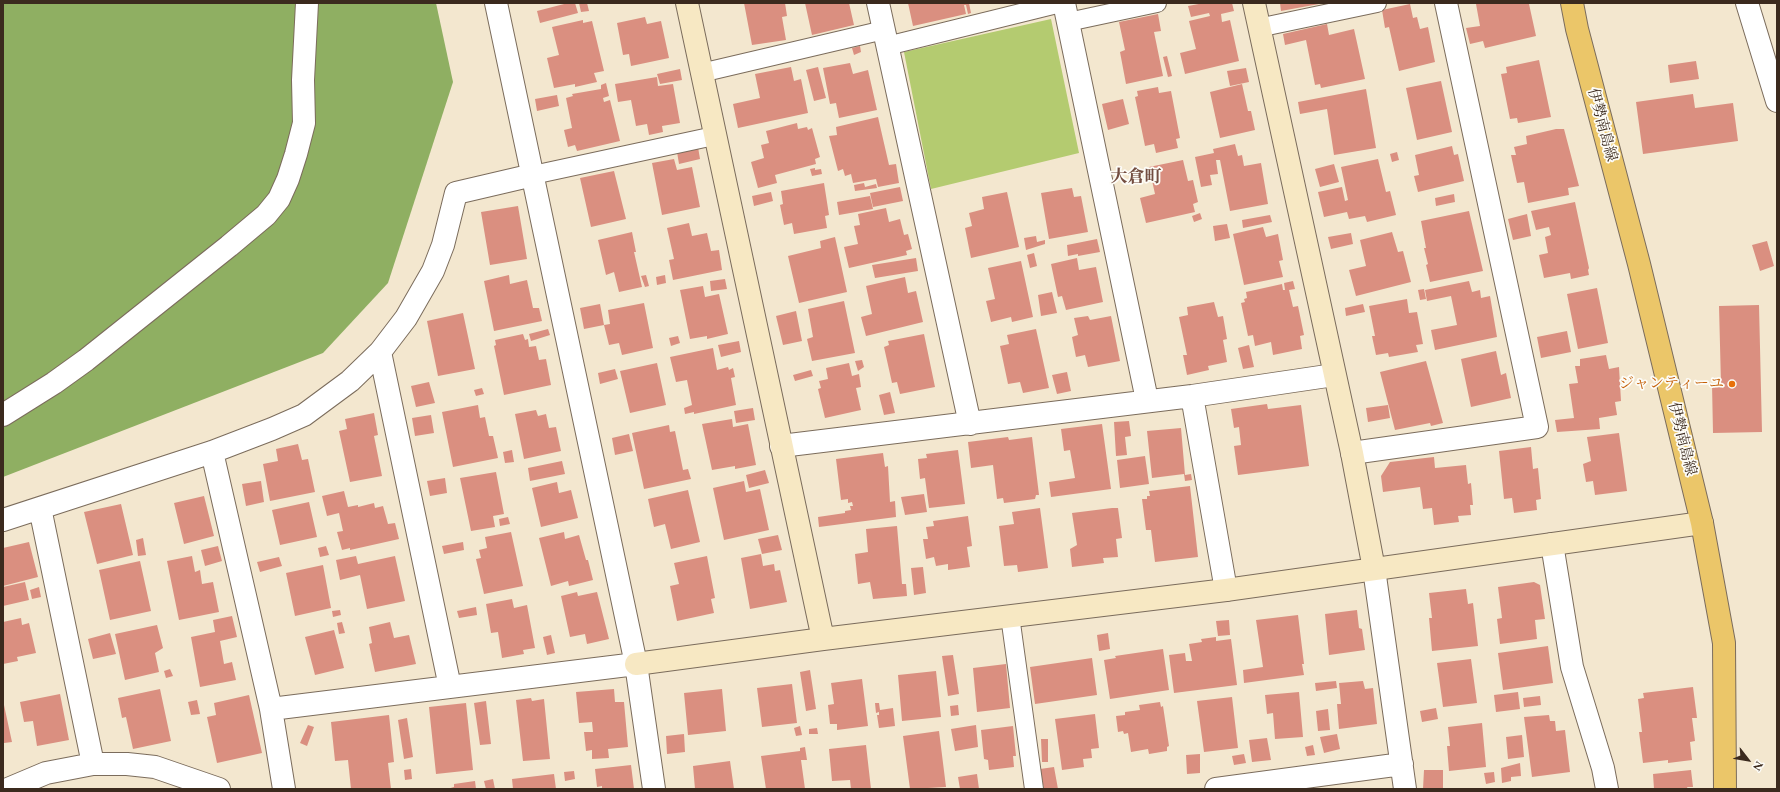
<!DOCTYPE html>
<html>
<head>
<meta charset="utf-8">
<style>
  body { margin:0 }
  #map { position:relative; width:1780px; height:792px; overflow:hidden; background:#f3e7cf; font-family:"EB Garamond",serif }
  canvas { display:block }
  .frame { position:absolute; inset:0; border:4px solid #3b2a1e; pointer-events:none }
  .north { position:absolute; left:1728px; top:740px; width:40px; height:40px; -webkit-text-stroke:3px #fdfcf7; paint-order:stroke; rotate:121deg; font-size:11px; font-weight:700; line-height:16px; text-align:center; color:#3b2a1e }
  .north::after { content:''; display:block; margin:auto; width:14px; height:18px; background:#3b2a1e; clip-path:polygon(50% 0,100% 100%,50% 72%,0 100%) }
</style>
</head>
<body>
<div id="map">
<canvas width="1780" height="792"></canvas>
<div class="frame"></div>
<div class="north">N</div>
</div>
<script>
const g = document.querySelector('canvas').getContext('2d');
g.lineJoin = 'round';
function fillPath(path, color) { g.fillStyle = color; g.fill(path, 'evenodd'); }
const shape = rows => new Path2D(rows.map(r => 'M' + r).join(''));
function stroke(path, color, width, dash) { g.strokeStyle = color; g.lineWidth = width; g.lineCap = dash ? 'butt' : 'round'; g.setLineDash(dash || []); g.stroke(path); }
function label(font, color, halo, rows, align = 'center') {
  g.font = font + ' "EB Garamond","Noto Serif JP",serif'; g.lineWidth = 3.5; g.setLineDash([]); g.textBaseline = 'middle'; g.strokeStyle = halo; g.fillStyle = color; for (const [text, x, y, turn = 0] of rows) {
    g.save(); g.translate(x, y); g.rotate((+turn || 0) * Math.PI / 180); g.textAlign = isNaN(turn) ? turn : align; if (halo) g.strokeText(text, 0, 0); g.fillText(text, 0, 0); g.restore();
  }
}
const green = shape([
  [1051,19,1079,153,931,189,904,52]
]);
const forest = shape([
  [3,3,436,3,453,82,388,283,323,353,3,477]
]);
const building = shape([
  [568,3,575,3,578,13,540,23,537,11],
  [579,3,587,3,589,11,581,12],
  [744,3,785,3,787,16,782,17,786,40,752,45],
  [805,3,849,3,854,25,812,35],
  [908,3,969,3,971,13,968,14,966,5,964,5,966,14,913,26],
  [1204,3,1232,3,1234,11,1221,14,1222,22,1230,20,1239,61,1185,74,1180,53,1196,49,1189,21,1210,16,1209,13,1191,17,1188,6],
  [1280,3,1319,3,1319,4,1281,11],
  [1480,3,1529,4,1536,36,1485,48,1483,41,1470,44,1466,28,1480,26,1476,4],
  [1410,4,1413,18,1417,17,1420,29,1428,27,1435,62,1399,71,1389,27,1385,28,1382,10],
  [1158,14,1161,31,1154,32,1163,76,1126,84,1120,52,1125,50,1119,22],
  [645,17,647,24,661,21,669,58,631,66,629,54,623,55,617,23],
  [583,20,583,23,592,21,604,71,594,73,597,82,575,87,575,84,554,88,547,58,559,55,552,27],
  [1327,24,1329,35,1354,29,1365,79,1321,88,1320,84,1315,85,1306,40,1285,45,1283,34],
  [860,46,861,52,854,55,852,48],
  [1167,56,1172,76,1168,77,1163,57],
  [1539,60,1551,117,1518,123,1517,118,1510,119,1501,74,1507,73,1506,67],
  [1696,61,1699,79,1670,83,1668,65],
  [850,63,853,74,868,70,877,110,839,118,836,103,830,104,823,68],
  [791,67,794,81,801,79,808,113,738,128,733,104,760,98,755,74],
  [818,67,826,98,814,101,806,70],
  [1246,68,1249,82,1230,86,1227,71],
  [680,69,682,80,660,84,657,74],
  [657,77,658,86,673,84,680,123,662,126,663,132,649,135,647,124,636,126,631,100,618,102,615,84],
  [1441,81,1452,132,1417,140,1406,88],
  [606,83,609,96,603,98,604,102,610,100,620,141,577,151,575,145,568,147,564,130,572,128,566,98,573,96,572,94,601,89,601,85],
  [1242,84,1248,111,1251,111,1255,130,1220,138,1210,92],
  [1158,87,1159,93,1171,91,1180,138,1176,139,1178,148,1156,153,1154,144,1145,146,1135,97,1138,96,1137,91],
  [1366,89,1376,148,1334,155,1327,109,1300,114,1298,102],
  [1693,94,1695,108,1733,103,1738,141,1643,154,1636,102],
  [557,95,559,106,537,111,535,99],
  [1123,99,1129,124,1108,130,1102,104],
  [878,117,889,165,896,164,899,183,878,187,876,179,853,183,851,174,845,176,843,169,838,171,829,136,837,135,836,127],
  [797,123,798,129,807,127,808,130,812,128,820,157,815,159,816,164,775,175,777,183,758,188,751,162,764,158,761,145,769,143,766,131],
  [1556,129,1564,129,1579,186,1568,188,1569,195,1528,203,1524,182,1517,183,1511,155,1516,155,1514,147,1527,144,1526,136],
  [1235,144,1238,156,1242,155,1244,166,1261,163,1268,204,1230,211,1220,160,1216,160,1218,174,1210,175,1212,185,1201,187,1195,157,1214,153,1213,149],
  [1452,146,1454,155,1458,154,1464,181,1418,192,1414,176,1419,175,1415,155],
  [698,147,700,159,679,164,677,152],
  [1397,152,1399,160,1392,162,1390,154],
  [674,159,677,170,692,167,700,207,662,215,652,163],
  [1378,159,1386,192,1390,191,1396,215,1367,222,1365,216,1349,219,1347,212,1324,217,1318,192,1342,187,1345,201,1348,200,1341,167],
  [1183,160,1188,181,1193,180,1198,202,1193,204,1195,212,1146,223,1140,198,1155,194,1149,167],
  [1334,164,1339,182,1320,187,1315,169],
  [815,168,815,170,821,169,822,174,812,176,810,169],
  [614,171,626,219,591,227,580,178],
  [824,183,829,215,825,216,827,228,794,234,792,223,784,225,780,205,783,204,781,191],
  [864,183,865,187,876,184,877,188,855,191,854,185],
  [900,187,903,201,873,207,870,193],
  [1072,188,1074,197,1081,196,1088,232,1049,239,1041,193],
  [771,192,773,201,754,206,752,196],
  [1007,192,1019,247,971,258,965,228,972,226,969,213,984,209,982,197],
  [1454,194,1455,202,1436,206,1435,198],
  [870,196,873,209,839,215,837,202],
  [1575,202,1589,268,1588,270,1589,275,1571,279,1570,273,1544,278,1539,255,1548,253,1545,237,1551,235,1549,227,1536,230,1531,211],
  [518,206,527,259,490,265,481,212],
  [886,208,889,222,900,219,904,235,908,234,912,249,906,251,907,255,849,268,844,247,858,244,854,226,860,225,858,214],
  [1469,211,1483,271,1430,282,1426,265,1428,264,1424,248,1426,248,1421,221],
  [1200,213,1202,219,1194,222,1192,216],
  [1527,214,1531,236,1513,240,1508,219],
  [1270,215,1272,222,1243,228,1242,220],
  [689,223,692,236,707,233,711,251,719,250,722,270,673,280,669,260,674,259,667,228],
  [1227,224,1230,238,1215,241,1213,226],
  [1263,227,1266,237,1278,234,1283,260,1279,261,1283,277,1244,285,1233,234],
  [632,232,636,252,634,252,642,287,619,292,614,272,606,275,598,240],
  [1392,232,1398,252,1403,251,1411,282,1356,296,1349,270,1366,266,1360,240],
  [1351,233,1353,244,1331,249,1328,237],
  [1036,236,1037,242,1045,240,1045,244,1026,250,1024,238],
  [835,237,847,292,799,303,788,256,821,248,820,241],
  [1097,239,1100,252,1078,256,1078,254,1068,256,1067,245],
  [1767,241,1774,266,1760,271,1752,245],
  [1034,253,1037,266,1030,268,1027,255],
  [916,258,918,271,875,278,872,265],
  [1077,258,1079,270,1096,267,1103,302,1066,310,1062,296,1058,297,1051,264],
  [1021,261,1033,317,1012,322,1011,317,991,322,986,301,995,299,988,268],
  [509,275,510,284,527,280,533,308,539,308,542,321,494,331,484,281],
  [646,275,649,286,645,287,641,276],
  [665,275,666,283,657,285,656,277],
  [905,277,908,293,916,291,923,322,866,336,861,317,872,314,866,286],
  [725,279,727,289,711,291,710,281],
  [1293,281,1295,289,1289,290,1293,307,1298,306,1304,335,1300,336,1302,349,1273,355,1271,342,1255,346,1253,335,1248,336,1241,303,1245,302,1244,299,1247,298,1246,292,1282,284,1283,290,1285,290,1284,283],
  [1469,281,1472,292,1480,290,1481,298,1490,296,1497,337,1435,350,1431,330,1457,325,1451,296,1427,301,1425,290],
  [703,286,705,297,719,294,728,334,707,339,707,336,690,339,680,290],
  [1597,288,1608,343,1578,349,1567,294],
  [1424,289,1426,299,1420,300,1418,290],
  [1052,292,1057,313,1041,316,1038,295],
  [1407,299,1409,313,1417,312,1423,344,1416,345,1418,352,1389,357,1388,353,1376,355,1372,336,1375,336,1369,306],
  [844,301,855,353,812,361,807,339,813,337,808,309],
  [1214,302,1218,317,1223,316,1227,339,1223,340,1227,362,1208,366,1209,370,1187,375,1183,355,1187,355,1179,317,1188,315,1187,307],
  [644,303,653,348,622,355,619,343,609,345,604,325,610,324,608,310],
  [600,304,604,325,584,329,580,308],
  [1363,304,1365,312,1346,316,1345,308],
  [1759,305,1762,432,1713,433,1712,384,1721,384,1719,306],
  [796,311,802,341,783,345,776,316],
  [463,313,475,369,438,376,427,321],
  [1088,316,1090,320,1111,316,1120,361,1088,367,1085,355,1076,357,1072,337,1078,335,1074,318],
  [548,329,550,335,531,341,529,334],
  [1036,329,1049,388,1023,393,1020,382,1008,384,1000,346,1009,344,1007,335],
  [1567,331,1571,352,1541,358,1537,337],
  [523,334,525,340,528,339,529,347,536,346,539,360,546,359,551,385,504,395,494,346,496,345,495,340],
  [924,334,935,387,900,394,897,382,892,383,884,347,889,345,888,341],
  [678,336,680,343,671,346,669,338],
  [739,341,741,352,721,357,718,345],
  [1249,345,1254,367,1243,369,1238,348],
  [713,348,717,370,728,367,729,370,733,368,735,377,731,378,736,405,694,414,694,412,685,414,684,408,692,405,687,380,676,382,670,357],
  [1496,351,1501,375,1506,373,1511,398,1471,407,1461,359],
  [1606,355,1609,369,1619,367,1621,401,1615,402,1617,415,1599,418,1600,429,1557,432,1555,420,1574,418,1569,384,1578,383,1575,366,1580,366,1580,359],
  [862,360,864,367,858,371,855,361],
  [1426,361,1443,423,1431,426,1430,423,1395,430,1380,372],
  [657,363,666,405,630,413,620,371],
  [849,363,852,376,859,374,861,387,856,388,861,410,825,418,818,389,821,388,819,381,828,379,826,368],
  [615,369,618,379,600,384,598,373],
  [811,370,813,376,795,381,793,375],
  [1067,372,1071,391,1057,394,1052,375],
  [429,382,435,403,416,407,411,386],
  [482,388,484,394,476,396,474,390],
  [890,392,895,413,884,415,879,395],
  [1267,404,1268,409,1301,405,1309,466,1238,475,1234,446,1241,445,1239,427,1234,428,1231,409],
  [478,405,480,418,485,417,489,436,493,436,498,458,453,467,442,412],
  [1388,405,1390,418,1368,422,1366,408],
  [753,408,755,420,736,423,734,411],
  [536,410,538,416,546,414,549,428,556,427,561,451,524,459,515,414],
  [374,413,378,435,374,436,382,476,350,482,339,431,347,429,345,419],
  [431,415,434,433,415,436,412,418],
  [732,419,733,427,748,424,756,465,735,469,735,466,712,470,702,424],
  [1129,421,1131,436,1125,437,1127,455,1116,456,1114,422],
  [1102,424,1111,489,1051,497,1049,482,1075,478,1070,450,1064,451,1061,429],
  [669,425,670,432,675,431,683,470,688,469,691,479,644,489,632,433],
  [1181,428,1185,475,1191,474,1192,480,1185,481,1184,474,1152,478,1147,431],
  [1619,433,1627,491,1595,495,1593,481,1586,482,1583,464,1591,461,1587,437],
  [629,434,633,451,615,455,612,438],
  [1008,437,1009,440,1032,437,1039,495,1036,495,1035,499,1004,503,1003,498,997,499,993,465,971,468,968,442],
  [298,444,302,460,308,459,315,492,270,501,263,464,278,461,276,449],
  [1531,447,1533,469,1538,468,1541,499,1536,500,1537,510,1514,513,1512,498,1504,499,1499,451],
  [512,450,514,462,505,463,503,452],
  [958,450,965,504,929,508,925,478,920,479,918,459,927,458,926,454],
  [883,453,885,467,888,466,890,502,895,501,896,517,819,527,818,517,845,513,845,511,851,510,850,506,853,506,852,502,848,503,848,499,841,500,836,459],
  [1145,456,1149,484,1120,488,1117,460],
  [1434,457,1435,468,1466,465,1468,484,1471,483,1473,505,1470,505,1471,515,1458,516,1459,522,1434,525,1432,508,1423,509,1420,487,1383,492,1381,476,1390,462],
  [562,461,565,474,530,481,528,468],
  [765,470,769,483,749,488,746,475],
  [496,472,504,514,493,516,495,527,471,531,460,478],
  [445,478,447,493,430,496,427,481],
  [261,481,264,502,246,506,242,484],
  [744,481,746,492,760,489,769,530,724,540,713,488],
  [557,482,559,493,571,490,578,518,541,527,532,488],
  [1190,486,1198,557,1155,562,1151,530,1146,530,1142,499,1147,499,1147,496,1150,496,1149,491],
  [688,490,700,542,671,549,665,524,654,527,648,499],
  [344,491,348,507,358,505,358,507,374,503,375,508,383,506,388,524,395,523,399,539,350,550,350,548,342,550,337,532,343,531,339,513,327,516,322,496],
  [924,494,927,512,905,515,901,497],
  [204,496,214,536,184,544,174,503],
  [309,502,317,537,280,545,272,510],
  [121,504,133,555,97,564,84,512],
  [1040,508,1048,568,1018,572,1017,565,1004,566,999,526,1014,524,1012,512],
  [1112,508,1118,508,1122,538,1116,539,1118,557,1103,558,1104,563,1072,567,1070,549,1077,545,1072,513],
  [968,516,972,546,967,547,970,567,948,570,948,564,936,566,934,557,926,559,923,539,928,539,926,527,934,526,933,521],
  [508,517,510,524,500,526,499,519],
  [897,526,902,584,906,584,907,596,873,599,870,582,858,584,855,554,868,552,866,529],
  [511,532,523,586,484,594,476,559,481,558,479,550,487,548,485,537],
  [564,532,565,539,579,535,586,560,588,560,593,580,569,586,568,581,551,586,539,538],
  [778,535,782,550,762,554,758,539],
  [143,538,146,555,138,556,136,540],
  [29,542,38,577,3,586,3,548],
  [463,542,464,550,444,554,442,546],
  [218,546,222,561,205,566,201,550],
  [326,546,329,555,320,557,318,548],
  [761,554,763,566,774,564,775,571,780,570,787,602,750,609,741,558],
  [192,556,195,572,200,570,202,584,213,582,219,612,179,620,167,561],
  [356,556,358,564,395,556,405,601,367,609,360,575,340,580,336,560],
  [707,556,715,598,711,599,714,613,677,621,670,586,679,584,674,563],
  [279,557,282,566,260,572,257,562],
  [140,561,151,611,110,620,99,570],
  [323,565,331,608,295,616,286,573],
  [923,567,926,593,914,595,911,568],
  [25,582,29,600,3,606,3,587],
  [1534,582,1540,585,1545,619,1535,620,1537,639,1500,644,1497,619,1502,618,1498,587],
  [39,587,41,597,32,599,30,590],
  [1466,589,1468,604,1473,603,1478,646,1432,651,1429,618,1432,618,1429,593],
  [577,592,578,596,597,592,609,639,587,644,585,634,570,637,561,596],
  [512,599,514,608,527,605,535,648,523,650,524,654,502,658,498,632,491,633,486,604],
  [476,607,477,615,459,618,457,611],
  [340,610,341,615,333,617,332,611],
  [1357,610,1359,628,1362,629,1365,650,1329,655,1325,614],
  [1298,615,1304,664,1302,664,1304,675,1244,683,1243,670,1263,667,1256,620],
  [232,616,237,637,220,641,224,664,232,662,236,680,200,687,191,637,215,632,213,620],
  [21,618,22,625,29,623,36,653,17,657,18,661,3,664,3,622],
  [1229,620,1230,635,1218,636,1216,621],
  [342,622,345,633,339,634,337,623],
  [390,622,394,638,409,635,416,664,375,672,369,644,372,643,369,627],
  [157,625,163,648,155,653,159,672,125,680,115,634],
  [334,630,344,668,315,675,305,637],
  [110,633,116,654,93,659,88,639],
  [1108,633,1110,649,1099,651,1097,635],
  [551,635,555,653,547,655,543,637],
  [1216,637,1216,641,1231,639,1237,685,1174,693,1169,655,1185,653,1186,661,1192,661,1189,644,1202,642,1201,639],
  [1548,646,1553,683,1503,690,1498,653],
  [1163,649,1169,690,1110,699,1104,660,1116,658,1115,656],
  [953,655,959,694,948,696,942,656],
  [1092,658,1097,695,1035,704,1030,667],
  [1471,659,1477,703,1443,707,1437,663],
  [1006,664,1010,708,977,712,973,668],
  [170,669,173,676,166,678,164,671],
  [810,670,816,709,806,711,800,672],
  [936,671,941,717,902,721,898,675],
  [862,679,868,726,837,730,837,724,830,724,828,705,834,704,831,683],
  [1336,681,1337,688,1316,691,1315,683],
  [1363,681,1365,689,1373,688,1377,724,1339,729,1337,704,1341,704,1339,683],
  [792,684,797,723,762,727,757,688],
  [1693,687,1697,718,1692,718,1695,741,1690,742,1692,760,1668,763,1668,760,1643,763,1639,732,1642,732,1638,699,1644,698,1643,693],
  [160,689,171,741,133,749,126,717,122,718,118,698],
  [614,689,615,702,624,702,628,747,608,749,609,758,592,759,592,750,586,751,584,732,593,732,592,722,579,723,576,692],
  [722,689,726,731,688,735,684,693],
  [1299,692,1303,737,1275,739,1273,713,1267,714,1265,695],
  [1518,692,1520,709,1496,712,1494,695],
  [60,694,69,740,37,746,33,721,24,722,20,702],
  [249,695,262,753,217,763,207,717,216,715,214,703],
  [1540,696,1541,705,1524,707,1523,698],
  [1232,697,1238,748,1204,752,1197,701],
  [531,698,532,701,544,699,550,759,523,761,516,700],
  [197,700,200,714,191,715,188,702],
  [486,701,491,744,480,745,474,703],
  [1160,702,1161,707,1163,706,1169,746,1167,747,1167,751,1149,754,1148,749,1131,752,1128,733,1124,734,1123,731,1118,732,1116,716,1125,715,1125,712,1140,710,1139,705],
  [466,703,473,770,436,774,429,707],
  [875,703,879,703,880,710,893,708,895,726,879,728,877,715,879,715,879,712,876,713],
  [3,705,4,705,12,742,4,743],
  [958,705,959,715,951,716,950,706],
  [1436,708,1438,719,1422,722,1420,711],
  [1328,709,1330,730,1318,731,1316,711],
  [1095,714,1099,748,1091,749,1092,758,1083,759,1084,767,1062,770,1055,719],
  [389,715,394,762,388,763,391,789,351,789,348,760,335,761,331,722],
  [1549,715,1550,721,1555,721,1556,731,1565,730,1570,772,1532,777,1524,717],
  [407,718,413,757,404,759,398,720],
  [1482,723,1486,767,1449,771,1447,746,1450,746,1448,727],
  [308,725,314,727,307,746,300,743],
  [976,725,978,747,955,751,951,729],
  [800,726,802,735,796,736,794,728],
  [1013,726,1016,756,1013,756,1014,767,989,770,988,760,984,759,981,730],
  [817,728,818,734,809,734,809,729],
  [939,731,946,787,910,789,903,736],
  [684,734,685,752,667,754,666,736],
  [1337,734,1340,749,1324,753,1320,737],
  [1522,735,1524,757,1508,759,1506,737],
  [1267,738,1271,760,1252,762,1249,740],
  [1041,739,1048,739,1048,762,1042,762],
  [866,745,871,789,851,789,850,780,832,781,829,749],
  [1313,745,1315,755,1307,756,1305,747],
  [805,747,807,760,801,760,805,789,766,789,761,756,800,751,800,748],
  [1200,754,1200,773,1187,774,1186,755],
  [1244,754,1246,763,1234,765,1232,756],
  [730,761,734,789,695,789,693,766],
  [1520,763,1521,776,1511,777,1511,781,1502,783,1501,768],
  [631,765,634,789,602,789,602,786,597,787,595,769],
  [1054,767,1058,789,1044,789,1040,769],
  [411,769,412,779,405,780,404,770],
  [1424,770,1443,770,1443,789,1423,789],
  [1691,770,1693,787,1687,787,1688,789,1654,789,1653,774],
  [574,771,575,779,565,781,564,772],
  [1494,772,1495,782,1486,784,1484,773],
  [554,774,556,789,513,789,512,779],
  [977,774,979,789,960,789,958,777],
  [493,779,495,789,486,789,484,781],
  [475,781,476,789,447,789,454,787,454,784]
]);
const lane = shape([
  [1068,22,1157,3],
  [1258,28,1377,3],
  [887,46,1061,3],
  [701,73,884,30],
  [533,175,714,136],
  [1010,616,1034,789]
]);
const street = shape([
  [496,3,636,664,654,789],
  [878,3,970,424],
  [1064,3,1147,400],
  [1747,3,1777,101],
  [380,352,450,687],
  [1192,396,1226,590],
  [3,415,54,383,86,360,229,246,266,215,279,199,288,179,296,154,304,123,303,80,307,3],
  [781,446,1192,396,1334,375],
  [212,452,271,709,636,664],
  [1352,453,1537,427,1446,3],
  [40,508,93,764],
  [3,520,212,452,272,429,304,415,350,381,380,352,406,318,433,271,443,245,456,193,533,175],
  [1552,544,1572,667,1603,768,1607,789],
  [1374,569,1405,789],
  [271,709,284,789],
  [8,789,46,773,93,764,127,764,155,767,219,789],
  [1216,789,1402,764]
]);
const secondary = shape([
  [687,3,823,639],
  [1254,3,1352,453,1374,569],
  [636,664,823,639,1226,590,1702,523]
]);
const primary = shape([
  [1572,3,1577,29,1639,264,1702,523,1724,643,1725,789]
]);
const markers = [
  [1732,384,4,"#e8710a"]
];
const streetNames = [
  ["伊勢南島線",1602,125,75],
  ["伊勢南島線",1682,439,76]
];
const foodNames = [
  ["ジャンティーユ",1724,384]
];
const quarterNames = [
  ["大倉町",1136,177]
];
fillPath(green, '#b4cb70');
fillPath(forest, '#8faf62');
fillPath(building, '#da8f80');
stroke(lane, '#7b6c5c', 20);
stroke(street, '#7b6c5c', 24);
stroke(secondary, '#7b6c5c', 24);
stroke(primary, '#7b6c5c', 24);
stroke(lane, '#fff', 18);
stroke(street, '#fff', 22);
stroke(secondary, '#f7e8c3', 22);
stroke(primary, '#ebc669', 22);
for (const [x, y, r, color] of markers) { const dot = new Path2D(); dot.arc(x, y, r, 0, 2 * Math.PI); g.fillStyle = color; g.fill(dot); stroke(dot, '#fdfcf7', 1.5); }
label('15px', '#3b2a1e', '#fdfcf7', streetNames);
label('15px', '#c56008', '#fdfcf7', foodNames, 'right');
label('bold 17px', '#734d40', '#fdfcf7', quarterNames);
</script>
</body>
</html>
